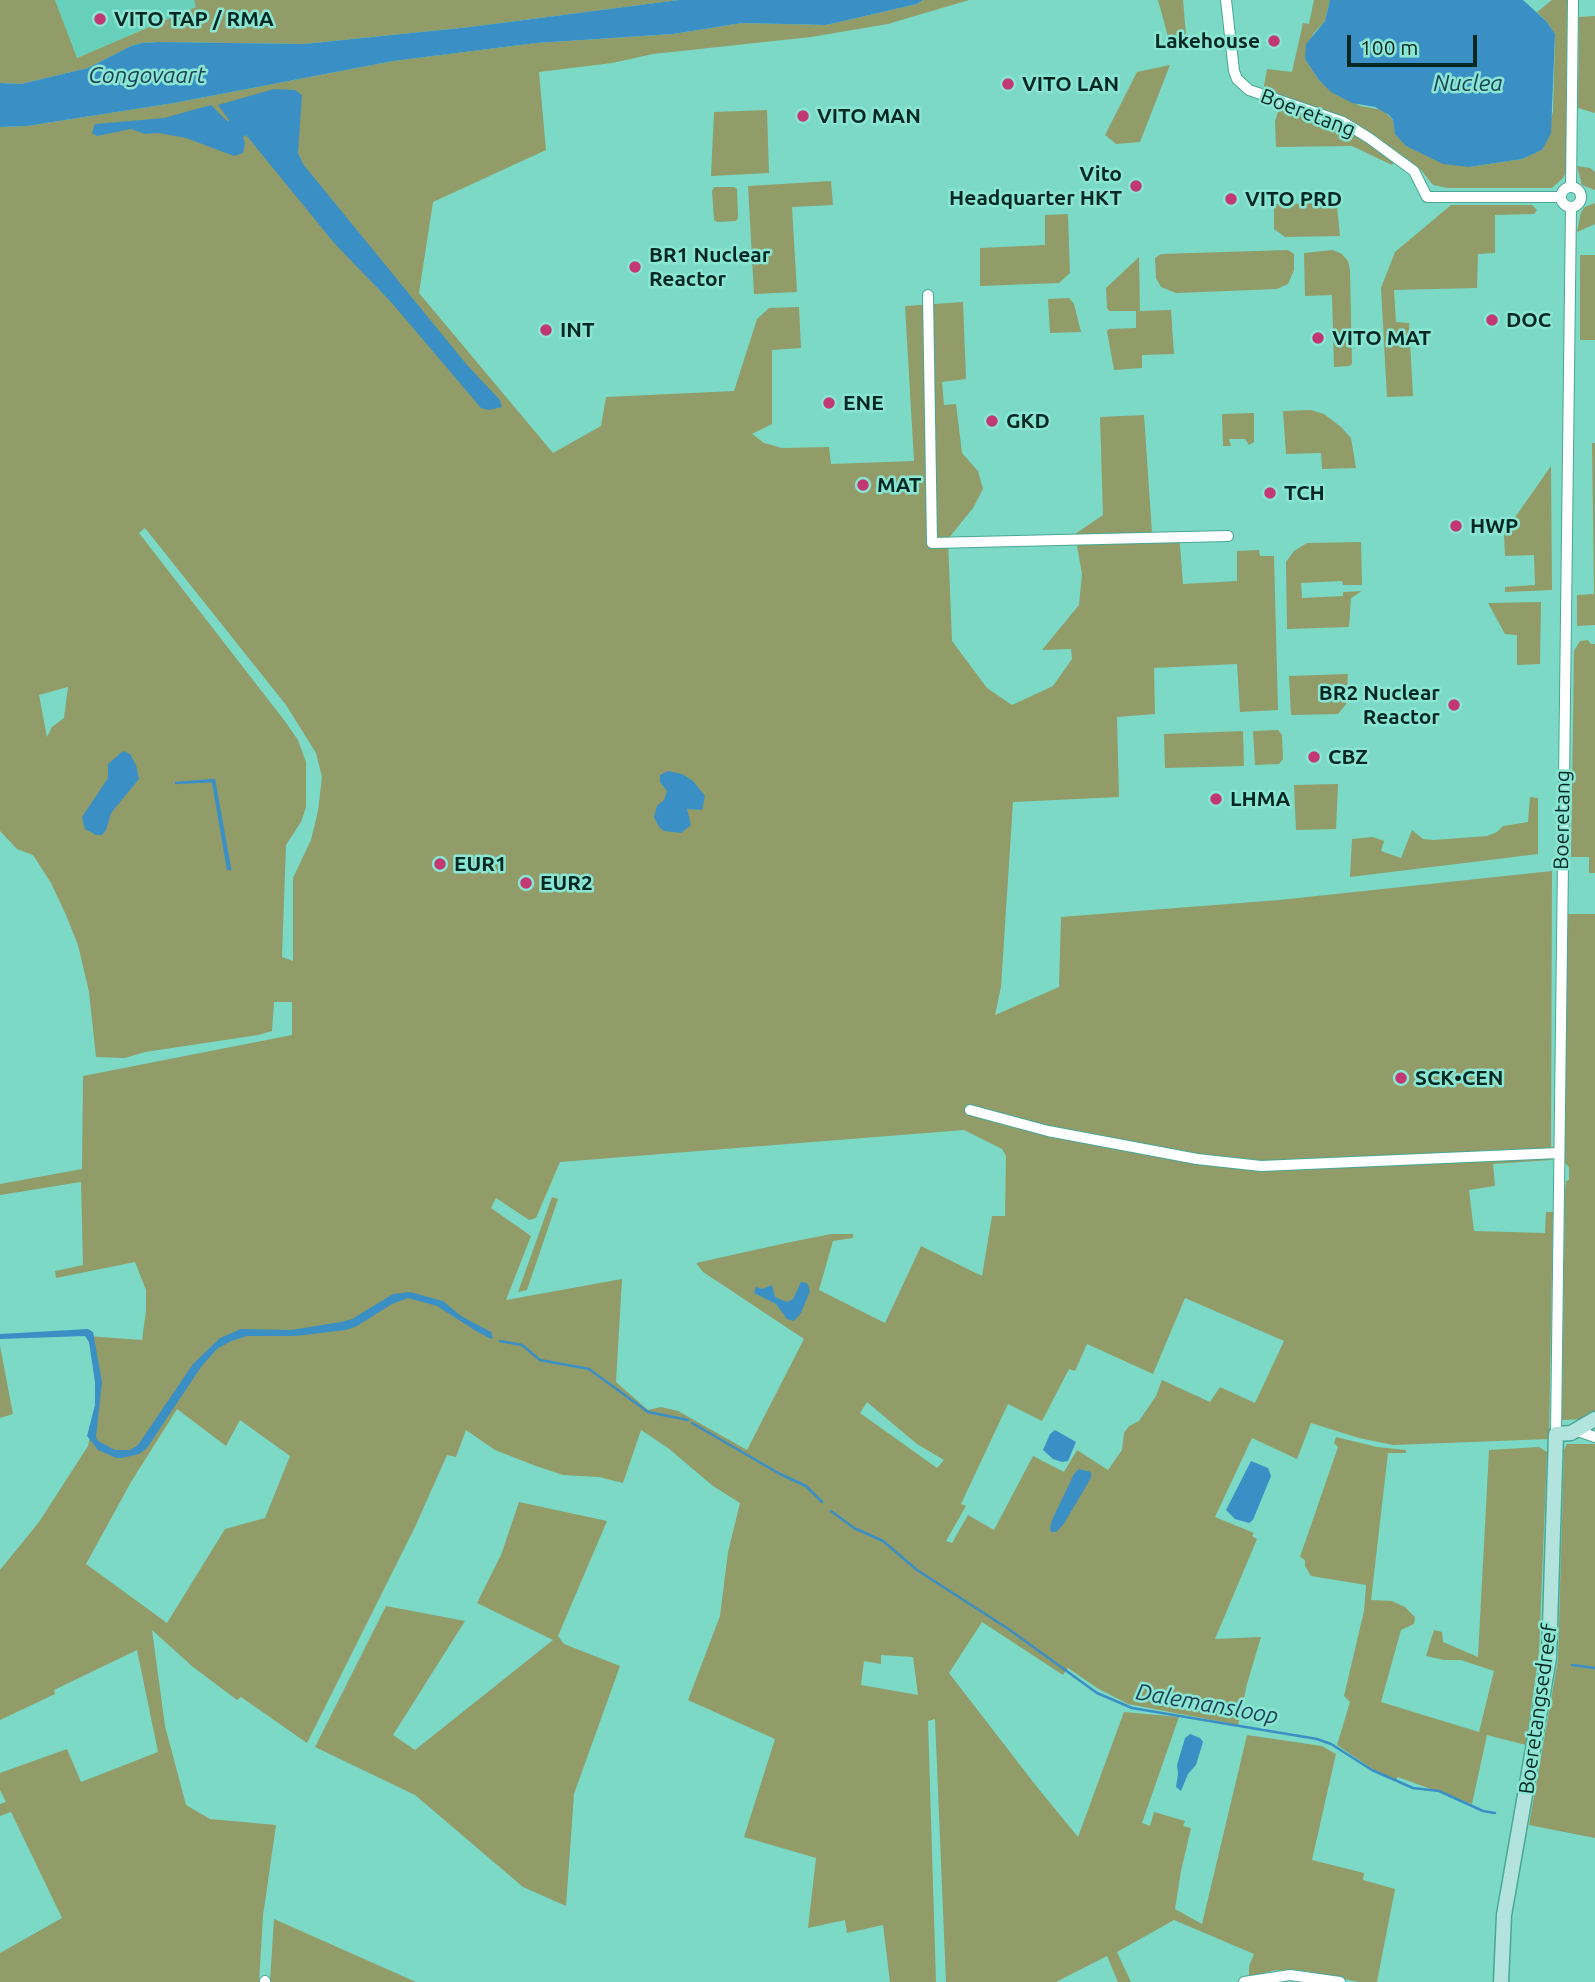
<!DOCTYPE html>
<html>
<head>
<meta charset="utf-8">
<style>
  body { margin:0 }
  #map { position:relative; width:1595px; height:1982px; overflow:hidden; background:#7cd9c6; font-family:Ubuntu,sans-serif }
  canvas { display:block }
  .scale { position:absolute; left:1347px; top:35px; width:130px; height:32px; box-sizing:border-box; border:4px solid #002822; border-top:0; padding-left:9px; font-size:21px; line-height:24px; white-space:nowrap; color:#002822; -webkit-text-stroke:5px #8ae6d3; paint-order:stroke }
</style>
</head>
<body>
<div id="map">
<canvas width="1595" height="1982"></canvas>
<div class="scale">100 m</div>
</div>
<script>
const g = document.querySelector('canvas').getContext('2d');
g.lineJoin = 'round';
function fillPath(path, color) { g.fillStyle = color; g.fill(path, 'evenodd'); }
const shape = rows => new Path2D(rows.map(r => 'M' + r).join(''));
function stroke(path, color, width, dash) { g.strokeStyle = color; g.lineWidth = width; g.lineCap = dash ? 'butt' : 'round'; g.setLineDash(dash || []); g.stroke(path); }
function label(font, color, halo, rows, align = 'center') {
  g.font = font + ' Ubuntu,sans-serif'; g.lineWidth = 5; g.setLineDash([]); g.textBaseline = 'middle'; g.strokeStyle = halo; g.fillStyle = color; for (const [text, x, y, turn = 0] of rows) {
    g.save(); g.translate(x, y); g.rotate((+turn || 0) * Math.PI / 180); g.textAlign = isNaN(turn) ? turn : align; if (halo) g.strokeText(text, 0, 0); g.fillText(text, 0, 0); g.restore();
  }
}
const built = shape([
  [55,0,194,0,197,6,77,58]
]);
const green = shape([
  [0,0,55,0,77,58,196,7,194,0,679,0,470,27,304,44,158,42,142,43,131,46,88,68,21,84,0,83],
  [923,0,969,0,888,24,811,37,653,54,612,63,539,72,546,150,433,202,419,293,553,453,601,426,606,397,734,391,757,319,769,308,799,307,801,348,772,350,772,424,752,434,764,443,782,448,829,447,831,464,914,461,905,306,963,302,966,379,942,382,944,405,956,404,962,453,978,471,983,489,973,508,948,539,952,641,987,688,1012,705,1053,686,1072,659,1071,649,1042,650,1079,605,1082,574,1075,534,1103,515,1100,417,1144,415,1152,533,1179,533,1183,584,1237,581,1237,551,1259,550,1260,556,1274,556,1278,710,1240,712,1237,664,1154,668,1155,714,1117,717,1119,797,1013,802,1001,987,995,1015,1059,987,1061,917,1279,900,1552,871,1551,1160,1493,1164,1495,1186,1469,1190,1474,1231,1545,1233,1546,1212,1553,1212,1549,1439,1393,1445,1359,1438,1311,1423,1297,1459,1252,1438,1215,1517,1254,1533,1252,1536,1257,1539,1215,1639,1261,1637,1247,1684,1238,1725,1128,1704,1097,1688,1068,1668,1063,1675,982,1622,949,1673,1037,1787,1078,1837,1124,1712,1179,1717,1142,1823,1150,1826,1154,1812,1185,1821,1183,1826,1191,1828,1181,1871,1175,1909,1202,1924,1247,1735,1322,1746,1336,1754,1312,1860,1364,1873,1363,1880,1395,1889,1377,1982,1359,1982,1306,1971,1276,1970,1249,1977,1249,1966,1254,1954,1174,1920,1117,1952,1131,1982,1118,1982,1107,1956,1056,1982,946,1982,935,1719,928,1721,936,1982,890,1982,883,1925,847,1933,845,1920,808,1928,816,1858,744,1837,775,1739,688,1700,720,1616,728,1552,740,1503,713,1486,668,1448,641,1430,623,1483,599,1477,563,1475,536,1466,495,1450,466,1430,456,1457,447,1455,415,1527,307,1743,241,1697,237,1700,193,1667,152,1630,165,1726,186,1805,210,1819,276,1825,263,1916,259,1982,0,1982,0,1953,62,1918,11,1812,0,1816,0,1804,6,1802,0,1790,0,1773,67,1749,81,1782,158,1752,137,1650,54,1690,55,1694,0,1720,0,1570,39,1522,88,1446,97,1403,95,1362,87,1336,142,1340,146,1311,146,1290,135,1262,56,1278,55,1271,83,1265,81,1182,0,1195,0,1184,82,1169,83,1076,292,1035,292,1002,274,1002,272,1031,258,1035,145,1052,125,1058,96,1057,89,992,78,945,66,915,51,883,33,855,17,849,0,831,0,127,27,126,174,103,393,61,536,43,673,34,742,23,826,25,917,4],
  [145,528,286,705,316,753,322,777,318,811,311,840,293,878,293,961,282,957,286,845,301,822,306,807,306,762,298,740,284,720,139,533],
  [68,687,64,718,52,727,47,737,39,695],
  [964,1130,1002,1149,1006,1156,1005,1216,992,1216,982,1276,921,1246,885,1323,819,1290,833,1241,853,1238,853,1234,831,1234,786,1243,696,1263,703,1272,804,1339,747,1450,678,1411,661,1407,648,1410,616,1382,622,1279,506,1300,531,1236,491,1208,496,1198,529,1220,536,1218,560,1162],
  [1185,1298,1284,1341,1255,1403,1220,1387,1210,1402,1162,1380,1156,1396,1139,1421,1129,1426,1124,1433,1122,1450,1108,1470,1077,1450,1064,1472,1033,1456,994,1530,968,1515,952,1543,946,1541,966,1506,961,1504,1008,1404,1042,1421,1069,1369,1075,1371,1087,1344,1153,1374],
  [867,1402,917,1444,944,1460,937,1468,860,1413],
  [177,1409,226,1446,240,1420,290,1456,265,1518,225,1529,167,1623,86,1564,131,1482],
  [881,1655,913,1657,918,1695,861,1685,864,1661,881,1664],
  [1158,0,1183,0,1187,47,1172,51],
  [1314,0,1330,0,1325,21,1313,34,1305,59,1319,80,1360,106,1383,110,1393,120,1395,134,1469,167,1522,159,1542,150,1553,112,1555,34,1546,21,1537,12,1552,0,1567,0,1566,171,1563,178,1552,188,1448,188,1433,185,1421,170,1397,153,1392,165,1352,146,1276,147,1275,121,1283,97,1263,91,1267,69,1292,72,1303,23,1309,24],
  [1595,16,1595,113,1578,108,1579,17],
  [1170,65,1140,142,1116,144,1105,135,1137,72],
  [767,110,769,173,711,176,714,112],
  [1577,166,1590,168,1595,172,1595,190,1582,185],
  [831,181,833,205,792,207,797,292,754,294,748,186],
  [714,187,734,187,737,189,738,218,736,221,717,222,714,220,712,191],
  [1332,203,1337,206,1340,236,1285,237,1274,229,1274,204],
  [1595,203,1595,224,1577,232,1581,212,1585,207],
  [1451,205,1532,205,1537,210,1534,214,1495,215,1495,253,1478,254,1477,288,1394,290,1396,322,1409,323,1413,396,1387,397,1381,288,1395,252],
  [1068,214,1070,273,1059,283,980,286,980,248,1045,245,1045,215],
  [1288,250,1294,254,1294,270,1288,284,1277,289,1176,293,1161,287,1156,278,1155,258,1161,254],
  [1333,250,1342,254,1348,261,1350,270,1352,364,1349,366,1334,367,1332,295,1305,296,1304,253],
  [1580,255,1595,255,1595,340,1580,340],
  [1139,257,1140,311,1171,310,1174,354,1142,355,1142,368,1114,370,1107,331,1109,329,1136,328,1136,311,1109,311,1107,308,1106,288],
  [1069,298,1074,304,1081,332,1050,333,1048,299],
  [1311,410,1324,414,1341,427,1351,438,1356,468,1322,469,1321,453,1286,454,1283,411],
  [1254,413,1254,442,1249,445,1245,439,1229,439,1231,446,1223,446,1222,414],
  [1592,443,1595,443,1595,625,1577,626,1577,595,1594,594],
  [1551,466,1552,590,1505,592,1505,587,1535,585,1534,555,1505,556,1504,533],
  [1361,542,1362,585,1343,585,1342,581,1301,583,1302,598,1343,596,1343,592,1362,591,1351,598,1349,627,1287,629,1286,562,1294,551,1307,543],
  [1541,602,1540,664,1517,665,1517,635,1505,634,1488,603],
  [1588,640,1591,644,1595,644,1595,873,1589,873,1589,857,1571,857,1574,651,1580,641],
  [1348,674,1346,704,1338,714,1291,715,1289,676],
  [1278,730,1282,735,1283,759,1279,764,1255,765,1253,731],
  [1243,731,1244,766,1165,768,1164,734],
  [1338,784,1336,829,1296,830,1294,785],
  [1530,797,1538,798,1538,854,1350,877,1352,839,1373,837,1384,841,1381,851,1401,858,1412,830,1423,839,1433,840,1487,836,1497,832,1503,826,1528,822],
  [1567,914,1595,914,1595,1415,1588,1419,1562,1420,1565,1191,1566,1181,1569,1180,1569,1167,1564,1162],
  [552,1197,558,1199,527,1290,518,1292],
  [0,1346,13,1414,0,1418],
  [1336,1437,1377,1447,1406,1450,1406,1453,1388,1453,1371,1600,1392,1601,1405,1607,1415,1617,1414,1624,1401,1630,1381,1702,1479,1732,1494,1671,1461,1660,1444,1660,1426,1656,1434,1630,1442,1632,1443,1642,1478,1657,1489,1450,1539,1447,1547,1452,1539,1652,1526,1745,1487,1735,1472,1804,1398,1777,1396,1780,1374,1770,1337,1745,1350,1702,1344,1696,1364,1611,1366,1585,1311,1576,1305,1566,1305,1560,1300,1557,1338,1447,1334,1443],
  [1567,1444,1595,1444,1595,1838,1529,1825,1558,1660,1564,1450],
  [519,1502,607,1521,558,1636,564,1644,620,1666,574,1794,566,1906,523,1887,415,1795,315,1747,386,1606,465,1621,393,1735,415,1750,553,1640,477,1603,501,1555],
  [274,1919,416,1982,270,1982]
]);
const water = shape([
  [679,0,923,0,917,4,826,25,742,23,673,34,536,43,393,61,174,103,27,126,0,127,0,83,21,84,88,68,131,46,142,43,158,42,304,44,470,27],
  [1330,0,1523,0,1546,21,1555,34,1551,133,1542,150,1522,159,1469,167,1443,164,1406,146,1395,134,1393,120,1389,115,1375,107,1352,103,1331,92,1319,80,1305,59,1306,44,1325,21],
  [274,89,295,90,302,95,298,153,303,164,467,365,500,400,502,407,489,410,481,408,391,302,335,244,246,135,243,137,245,143,243,153,234,156,186,138,158,133,145,134,131,129,97,136,92,133,95,124,164,118,211,105,228,122,229,120,218,105],
  [123,751,130,754,136,765,139,779,111,813,106,830,102,835,96,835,85,829,82,817,108,778,108,764],
  [668,771,682,774,693,781,705,796,702,810,687,809,691,825,681,833,664,831,659,827,654,817,657,806,664,800,667,791,660,782,660,775],
  [801,1282,807,1283,810,1291,801,1313,794,1321,787,1319,776,1304,754,1293,756,1287,762,1289,772,1285,775,1297,787,1302,793,1299],
  [410,1292,443,1301,461,1316,491,1332,493,1338,491,1339,476,1331,437,1306,408,1298,392,1304,357,1326,346,1330,295,1336,247,1336,231,1341,217,1349,201,1367,147,1448,139,1454,122,1458,116,1458,98,1450,87,1436,95,1405,95,1382,89,1342,85,1336,0,1339,0,1334,88,1329,93,1332,102,1382,96,1437,98,1441,115,1450,130,1450,138,1445,193,1364,220,1338,241,1329,291,1330,341,1322,352,1319,393,1294],
  [1055,1430,1076,1442,1068,1461,1062,1462,1053,1459,1043,1450,1050,1434],
  [1251,1461,1268,1468,1271,1476,1253,1520,1249,1523,1235,1519,1226,1510],
  [1079,1469,1091,1472,1091,1478,1063,1525,1056,1532,1051,1532,1050,1528,1052,1520,1074,1474],
  [1190,1734,1200,1738,1203,1742,1196,1765,1188,1774,1181,1791,1176,1787,1178,1774,1177,1765,1185,1738]
]);
const stream = shape([
  [214,780,230,869,228,869,213,781,176,783,214,780],
  [500,1341,522,1345,540,1360,589,1369,648,1412,688,1420],
  [692,1423,780,1474,806,1486,822,1502],
  [831,1511,854,1528,883,1541,917,1570,1007,1628,1097,1693,1132,1708,1317,1739,1331,1744,1372,1770,1413,1788,1439,1791,1483,1811,1495,1813],
  [1572,1665,1595,1668]
]);
const street = shape([
  [1226,0,1234,71,1237,79,1249,90,1343,122,1369,138,1414,171,1427,197,1561,197],
  [1571,187,1573,0],
  '1561 197a10 10 0 1 1 20 0a10 10 0 1 1-20 0Z',
  [928,295,932,543,1228,536],
  [970,1110,1048,1131,1197,1159,1261,1166,1559,1153],
  [1575,1430,1595,1437],
  [1556,1434,1571,207],
  [265,1982,265,1981],
  [1244,1982,1290,1975,1340,1982]
]);
const secondary = shape([
  [1501,1982,1504,1915,1549,1658,1556,1434,1571,1433,1595,1419]
]);
const markers = [
  [100,19,7,"#c23873"],
  [1274,41,7,"#c23873"],
  [1008,84,7,"#c23873"],
  [803,116,7,"#c23873"],
  [1136,186,7,"#c23873"],
  [1231,199,7,"#c23873"],
  [635,267,7,"#c23873"],
  [1492,320,7,"#c23873"],
  [546,330,7,"#c23873"],
  [1318,338,7,"#c23873"],
  [829,403,7,"#c23873"],
  [992,421,7,"#c23873"],
  [863,485,7,"#c23873"],
  [1270,493,7,"#c23873"],
  [1456,526,7,"#c23873"],
  [1454,705,7,"#c23873"],
  [1314,757,7,"#c23873"],
  [1216,799,7,"#c23873"],
  [440,864,7,"#c23873"],
  [526,883,7,"#c23873"],
  [1401,1078,7,"#c23873"]
];
const poiNames = [
  ["VITO TAP / RMA",114,19],
  ["Lakehouse",1260,41,"right"],
  ["VITO LAN",1022,84],
  ["VITO MAN",817,116],
  ["Vito",1122,174,"right"],
  ["Headquarter HKT",1122,198,"right"],
  ["VITO PRD",1245,199],
  ["BR1 Nuclear",649,255],
  ["Reactor",649,279],
  ["DOC",1506,320],
  ["INT",560,330],
  ["VITO MAT",1332,338],
  ["ENE",843,403],
  ["GKD",1006,421],
  ["MAT",877,485],
  ["TCH",1284,493],
  ["HWP",1470,526],
  ["BR2 Nuclear",1440,693,"right"],
  ["Reactor",1440,717,"right"],
  ["CBZ",1328,757],
  ["LHMA",1230,799],
  ["EUR1",454,864],
  ["EUR2",540,883],
  ["SCK•CEN",1415,1078]
];
const streetNames = [
  ["Boeretang",1308,113,21],
  ["Boeretang",1562,820,-89],
  ["Boeretangsedreef",1538,1709,-82]
];
const waterNames = [
  ["Congovaart",147,75],
  ["Nuclea",1468,83],
  ["Dalemansloop",1207,1704,10]
];
fillPath(built, '#67d0bb');
fillPath(green, '#919c69');
fillPath(water, '#3a90c5');
stroke(stream, '#3a90c5', 2.5);
stroke(street, '#49a795', 12);
stroke(secondary, '#49a795', 17);
stroke(street, '#fff', 10);
stroke(secondary, '#b2e4dd', 14);
for (const [x, y, r, color] of markers) { const dot = new Path2D(); dot.arc(x, y, r, 0, 2 * Math.PI); g.fillStyle = color; g.fill(dot); stroke(dot, '#8ae6d3', 2.5); }
label('bold 21px', '#002822', '#8ae6d3', poiNames, 'left');
label('21px', '#002822', '#8ae6d3', streetNames);
label('italic 23px', '#1b3f55', '#8ae6d3', waterNames);
</script>
</body>
</html>
